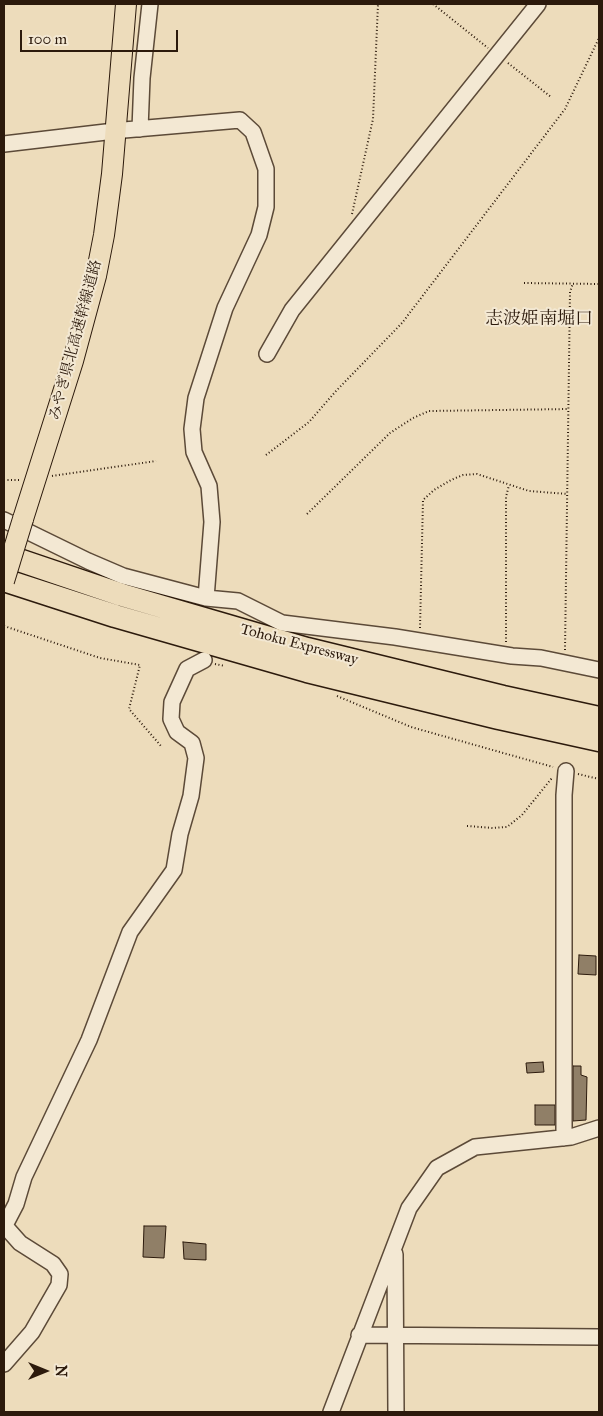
<!DOCTYPE html>
<html>
<head>
<meta charset="utf-8">
<style>
  body { margin:0 }
  #map { position:relative; width:603px; height:1416px; overflow:hidden; background:#eddcbb; font-family:"IM FELL Great Primer",serif }
  canvas { display:block }
  .frame { position:absolute; inset:0; border:5px solid #2c1a0c; pointer-events:none }
  .north { position:absolute; left:20px; top:1346px; width:50px; height:50px; -webkit-text-stroke:4px #f3e8d3; paint-order:stroke; rotate:90deg; font-size:14px; font-weight:700; line-height:20px; text-align:center; color:#2c1a0c }
  .north::after { content:''; display:block; margin:auto; width:18px; height:22px; background:#2c1a0c; clip-path:polygon(50% 0,100% 100%,50% 72%,0 100%) }
  .scale { position:absolute; left:20px; top:30px; width:158px; height:22px; box-sizing:border-box; border:2px solid #2c1a0c; border-top:0; padding-left:6px; font-size:15px; line-height:18px; white-space:nowrap; color:#2c1a0c; -webkit-text-stroke:4px #f3e8d3; paint-order:stroke }
</style>
</head>
<body>
<div id="map">
<canvas width="603" height="1416"></canvas>
<div class="frame"></div>
<div class="north">N</div>
<div class="scale">100 m</div>
</div>
<script>
const g = document.querySelector('canvas').getContext('2d');
g.lineJoin = 'round';
function fillPath(path, color) { g.fillStyle = color; g.fill(path, 'evenodd'); }
const shape = rows => new Path2D(rows.map(r => 'M' + r).join(''));
function stroke(path, color, width, dash) { g.strokeStyle = color; g.lineWidth = width; g.lineCap = dash ? 'butt' : 'round'; g.setLineDash(dash || []); g.stroke(path); }
function label(font, color, halo, rows, align = 'center') {
  g.font = font + ' "IM FELL Great Primer","Noto Serif JP",serif'; g.lineWidth = 4; g.setLineDash([]); g.textBaseline = 'middle'; g.strokeStyle = halo; g.fillStyle = color; for (const [text, x, y, turn = 0] of rows) {
    g.save(); g.translate(x, y); g.rotate((+turn || 0) * Math.PI / 180); g.textAlign = isNaN(turn) ? turn : align; if (halo) g.strokeText(text, 0, 0); g.fillText(text, 0, 0); g.restore();
  }
}
const building = shape([
  [579,955,596,956,596,975,578,974,579,955],
  [543,1062,544,1072,527,1073,526,1063,543,1062],
  [573,1066,581,1066,581,1075,587,1077,586,1120,573,1121,573,1066],
  [535,1105,555,1105,555,1125,535,1125,535,1105],
  [144,1226,166,1226,164,1258,143,1257,144,1226],
  [183,1242,206,1244,206,1260,184,1259,183,1242]
]);
const path = shape([
  [433,4,488,48],
  [508,63,551,97],
  [352,214,373,119,378,4],
  [524,283,599,284],
  [266,455,309,422,336,391,402,323,565,109,599,38],
  [52,476,156,461],
  [4,480,19,480],
  [307,514,390,433,413,418,429,411,569,409],
  [4,626,100,658,140,665,129,709,161,746],
  [420,628,423,500,434,490,451,480,463,475,477,474,529,491,568,494],
  [506,642,506,497,509,485],
  [565,650,570,292,573,283],
  [215,664,225,666],
  [337,696,411,727,553,767],
  [578,774,599,779],
  [467,826,493,828,507,827,522,815,552,778]
]);
const minor = shape([
  [140,129,142,78,150,4],
  [124,130,240,120,253,132,266,169,266,207,259,235,225,308,196,398,192,429,194,452,209,486,212,522,206,598],
  [4,144,106,132],
  [267,354,292,310,538,4],
  [4,520,88,561,123,576,206,598,238,601,282,623,395,637,512,656,541,658,599,670],
  [564,1138,564,795,566,771],
  [4,1225,20,1243,53,1264,60,1274,59,1285,32,1332,4,1364],
  [4,1227,16,1204,24,1177,89,1040,130,932,174,870,180,834,191,796,196,758,192,743,177,732,171,719,172,702,187,669,204,660],
  [395,1254,396,1412],
  [359,1335,599,1337],
  [331,1412,409,1208,437,1168,475,1147,571,1137,599,1128]
]);
const major = shape([
  [23,519,73,361,96,276,104,235,112,174,126,4]
]);
const highway = shape([
  [4,555,122,595,307,649,503,697,599,718],
  [4,580,115,616,307,671,499,718,599,740]
]);
const majorBridge = shape([
  [4,581,23,519]
]);
const streetNames = [
  ["みやぎ県北高速幹線道路",76,340,-75],
  ["Tohoku Expressway",299,645,15]
];
const quarterNames = [
  ["志波姫南堀口",539,320]
];
fillPath(building, '#907f67');
stroke(building, '#2c1a0c', 1);
stroke(minor, '#5c4a38', 18);
stroke(major, '#2c1a0c', 22);
stroke(highway, '#2c1a0c', 25);
stroke(path, '#2c1a0c', 2, [1, 2.5]);
stroke(minor, '#f3e8d3', 15);
stroke(major, '#eddcbb', 20);
stroke(highway, '#eddcbb', 22);
stroke(majorBridge, '#2c1a0c', 22, []);
stroke(majorBridge, '#eddcbb', 20);
label('15px', '#2c1a0c', '#f3e8d3', streetNames);
label('18px', '#2c1a0c', '#f3e8d3', quarterNames);
</script>
</body>
</html>
